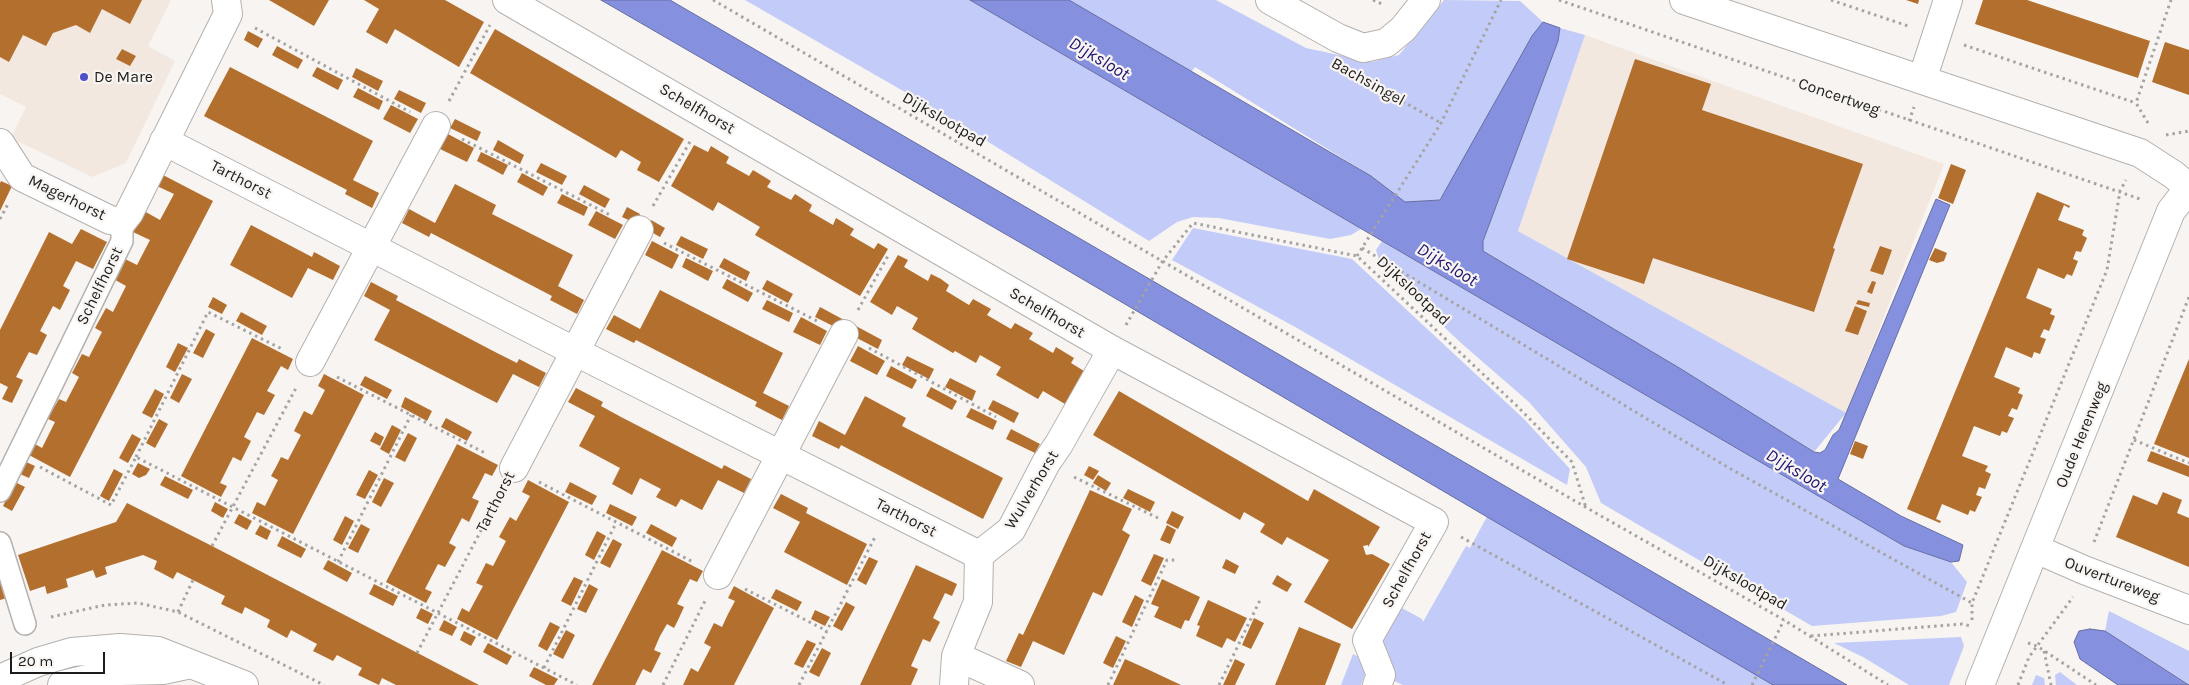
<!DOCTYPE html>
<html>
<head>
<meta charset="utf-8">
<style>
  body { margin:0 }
  #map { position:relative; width:2189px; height:685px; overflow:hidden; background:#f7f4f1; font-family:Karla,sans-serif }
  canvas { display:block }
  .scale { position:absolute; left:10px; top:652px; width:95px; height:22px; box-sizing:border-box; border:2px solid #1d1c1b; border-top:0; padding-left:6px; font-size:15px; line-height:18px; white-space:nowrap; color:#1d1c1b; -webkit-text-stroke:4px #f7f4f1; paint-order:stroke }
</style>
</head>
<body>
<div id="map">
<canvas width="2189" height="685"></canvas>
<div class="scale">20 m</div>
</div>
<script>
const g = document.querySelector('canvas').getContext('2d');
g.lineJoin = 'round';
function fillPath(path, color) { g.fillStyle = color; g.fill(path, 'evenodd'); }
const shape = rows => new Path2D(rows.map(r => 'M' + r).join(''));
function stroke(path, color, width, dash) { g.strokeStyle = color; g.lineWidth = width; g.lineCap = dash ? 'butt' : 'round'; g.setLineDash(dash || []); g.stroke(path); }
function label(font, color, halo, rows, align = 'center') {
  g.font = font + ' Karla,sans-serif'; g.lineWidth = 4.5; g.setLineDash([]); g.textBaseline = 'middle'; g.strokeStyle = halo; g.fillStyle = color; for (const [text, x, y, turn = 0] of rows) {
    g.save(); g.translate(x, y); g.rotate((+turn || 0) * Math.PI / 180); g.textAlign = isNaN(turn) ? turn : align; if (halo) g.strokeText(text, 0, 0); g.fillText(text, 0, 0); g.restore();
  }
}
const built = shape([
  [0,0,171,0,148,46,175,61,126,163,92,177,11,138,26,107,0,94],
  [1585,35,1944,164,1846,413,1518,231]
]);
const green = shape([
  [745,0,970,0,1361,229,1351,235,1330,239,1219,218,1193,217,1177,222,1149,241,938,111],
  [1069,0,1216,0,1306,48,1371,62,1399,55,1444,0,1520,1,1543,22,1440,200,1405,202,1371,176,1195,67,1191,72],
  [1560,28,1585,35,1518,231,1846,413,1814,452,1681,369,1483,251,1483,241,1558,41],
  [1193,228,1352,259,1524,419,1570,469,1567,485,1297,328,1172,260],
  [1382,241,1904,546,1951,562,1967,582,1956,612,1941,616,1812,626,1601,503,1586,467,1529,402,1461,343,1382,268,1376,250],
  [1496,500,1816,685,1403,685,1381,675,1367,640,1389,601,1422,619,1423,622,1466,546,1470,548],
  [2109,611,2189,651,2189,684,2105,631],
  [1961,637,1964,646,1949,685,1909,685,1863,657,1834,643],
  [1353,654,1369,662,1361,685,1341,685],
  [2060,672,2077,685,2056,685,2055,675],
  [2036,675,2044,678,2045,685,2032,685]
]);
const water = shape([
  [601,0,670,0,1847,685,1773,685,1033,250,601,0],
  [970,0,1069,0,1371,176,1405,202,1440,200,1532,36,1543,22,1560,28,1558,41,1483,241,1483,251,1681,369,1814,452,1820,453,1825,450,1833,435,1839,430,1936,199,1950,205,1838,479,1901,516,1963,545,1959,561,1951,562,1904,546,970,0],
  [2090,629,2105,631,2189,685,2118,685,2080,659,2074,642,2079,631,2090,629]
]);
const building = shape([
  [0,0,142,0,130,24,102,9,90,33,76,25,53,33,46,46,23,35,9,62,0,57],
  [269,0,329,0,314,26],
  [364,0,445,0,484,22,459,67,395,29,387,44,366,32,379,9],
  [1906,0,1919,0,1918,4],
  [1983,0,2027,0,2150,41,2138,78,1975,24],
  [495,29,684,139,659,182,637,170,641,162,621,150,616,158,470,73],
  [248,31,263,39,258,48,244,40],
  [2165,42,2189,50,2189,95,2152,82],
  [277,46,303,60,298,69,272,55],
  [122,49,136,56,130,66,116,59],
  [1635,59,1711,84,1702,110,1863,164,1833,248,1835,249,1814,312,1653,258,1644,284,1567,259],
  [230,67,373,141,353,180,379,193,372,208,345,194,347,190,204,116],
  [317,67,343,80,338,90,312,76],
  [356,68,383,81,378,91,352,77],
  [358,88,383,101,379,110,353,97],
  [399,90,426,103,421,113,394,99],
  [391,105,418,119,410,133,383,119],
  [455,119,481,132,477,141,450,128],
  [448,134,474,148,467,162,440,149],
  [498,140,524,155,520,164,493,150],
  [694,145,708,152,711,146,729,157,726,163,749,176,753,170,771,181,767,187,791,200,795,194,812,205,809,211,833,225,836,218,854,229,850,235,874,249,878,243,888,249,860,296,755,235,760,227,718,202,713,211,671,186],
  [481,152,508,165,503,175,477,161],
  [541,163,567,176,562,185,536,172],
  [1951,164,1966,170,1953,204,1938,198],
  [522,173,548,187,543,196,517,182],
  [163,175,213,201,70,477,29,455,35,444,42,448,55,422,48,419,53,409,59,399,66,402,79,377,72,373,82,354,89,357,102,332,95,328,106,308,113,312,126,286,110,277,121,257,137,265,150,240,133,232,144,211,160,220,174,194,157,186],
  [1,181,12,186,0,211,0,183],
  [455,184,496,205,492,214,573,255,558,286,584,300,577,314,550,300,552,296,431,233,429,237,402,223,409,209,435,223],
  [584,185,610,199,605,208,579,194],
  [2037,192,2070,206,2069,208,2064,205,2058,220,2084,230,2082,235,2087,238,2081,252,2076,251,2073,259,2078,261,2072,276,2067,274,2064,279,2038,268,2026,298,2052,309,2050,314,2055,316,2049,331,2044,329,2040,337,2046,339,2040,354,2034,352,2032,358,2006,347,1994,377,2020,388,2018,393,2023,395,2017,410,2012,408,2008,416,2014,418,2007,433,2002,431,2000,436,1974,426,1962,456,1988,466,1985,471,1991,474,1985,489,1979,487,1976,495,1982,497,1975,512,1970,510,1968,515,1942,504,1936,519,1941,521,1940,523,1907,509],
  [562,194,588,207,584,216,557,203],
  [627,207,640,214,635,223,622,217],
  [596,211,623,225,615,239,588,225],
  [651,220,665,228,660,237,646,229],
  [251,225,312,257,314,252,340,266,333,280,308,268,292,298,230,265],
  [81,229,107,242,93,269,76,261,63,286,70,290,60,310,53,306,40,331,47,335,37,355,29,352,16,377,23,380,12,403,2,399,8,387,0,383,0,330,49,232,72,244],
  [681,236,708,249,703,259,676,245],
  [652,241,679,255,672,269,645,255],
  [1880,246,1892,250,1883,275,1870,271],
  [1935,248,1947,253,1944,261,1937,263,1929,260],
  [898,255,908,260,904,267,928,281,931,274,941,279,949,285,946,291,969,305,973,299,991,309,987,315,1011,329,1015,323,1033,333,1029,339,1053,353,1056,347,1074,358,1071,363,1084,371,1065,404,1043,391,1038,399,996,375,1001,367,980,355,976,363,955,351,953,353,912,329,918,318,897,306,892,315,870,302],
  [686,258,713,271,708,281,682,267],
  [724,258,750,272,746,281,719,267],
  [727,279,753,293,748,302,722,288],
  [767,280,793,294,788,303,762,289],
  [1872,281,1876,282,1872,294,1867,292],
  [371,282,398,296,396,300,497,353,517,363,519,359,546,373,539,387,513,374,497,403,374,340,390,310,364,296],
  [660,290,783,353,763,393,789,406,782,420,755,406,757,402,716,381,636,340,634,343,606,329,614,315,640,329],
  [213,297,227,305,222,314,208,307],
  [767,300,793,313,789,322,762,309],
  [1858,300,1870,303,1869,307,1856,304],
  [1855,306,1867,311,1858,335,1845,331],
  [820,307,846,321,841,330,815,317],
  [241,312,267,326,262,335,236,321],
  [801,317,827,331,820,345,793,332],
  [856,326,882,340,878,349,851,335],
  [206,329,215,334,203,358,193,353],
  [252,338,293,359,288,370,281,366,267,391,275,395,264,415,257,412,244,437,251,441,241,461,233,457,220,483,227,486,221,497,181,476],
  [178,343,188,348,175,372,166,367],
  [858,346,885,361,877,375,850,361],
  [907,356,934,369,929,379,902,365],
  [2189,359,2189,458,2154,444],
  [891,366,917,380,912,389,886,376],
  [182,374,192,379,179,403,170,398],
  [324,374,364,395,293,534,252,513,257,502,265,506,278,480,271,476,276,467,281,457,288,460,301,435,294,431,304,411,312,415,325,390,318,386],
  [365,376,392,390,387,399,360,385],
  [950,378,976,391,972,401,945,387],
  [931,387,957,401,952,410,926,396],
  [576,388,603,402,601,406,621,417,722,469,724,465,751,479,744,493,718,480,702,510,681,499,676,507,656,497,661,489,640,478,632,495,612,484,620,468,579,446,595,416,568,402],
  [155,389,164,394,152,418,142,413],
  [1119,391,1308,501,1314,489,1380,527,1368,547,1368,545,1363,546,1366,555,1372,554,1390,564,1352,629,1304,602,1329,560,1287,537,1282,545,1260,532,1265,524,1244,512,1240,520,1093,435],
  [865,396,906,418,902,426,1003,478,983,519,841,445,839,449,812,436,819,421,845,435],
  [405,397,432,411,427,421,401,407],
  [993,400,1019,413,1014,423,988,409],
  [971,408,997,421,993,430,966,417],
  [446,418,472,432,467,441,441,427],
  [159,419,168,424,155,448,146,443],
  [392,425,401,430,389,454,380,449],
  [1011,429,1040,444,1035,453,1006,439],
  [375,432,384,437,380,446,370,441],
  [408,433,417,438,405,462,395,457],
  [132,434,141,439,128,463,119,458],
  [1855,441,1868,446,1863,459,1850,454],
  [457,444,498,465,492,476,485,473,479,485,472,498,479,501,469,522,462,518,449,543,456,547,445,567,438,564,425,589,432,592,426,603,386,582],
  [2151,451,2189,466,2189,477,2147,461],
  [26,462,35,466,29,478,20,474],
  [138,463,150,469,146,475,139,478,132,474],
  [1089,466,1099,471,1093,480,1084,475],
  [114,469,123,474,109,501,100,496],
  [369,470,378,475,365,499,356,495],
  [1098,475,1111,483,1106,491,1093,483],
  [165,476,193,490,188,499,160,485],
  [384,478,394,483,381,507,372,502],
  [528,480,569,502,497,640,457,619,462,608,469,612,483,586,476,583,486,563,493,566,506,541,499,537,510,517,516,521,530,496,522,492],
  [15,482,25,487,12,511,3,506],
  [570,482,597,496,592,505,565,492],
  [1128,489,1155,502,1150,512,1123,498],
  [1090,490,1132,509,1122,530,1130,535,1102,596,1093,592,1064,655,1033,641,1021,667,1006,661,1019,633,1023,635],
  [2163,492,2182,500,2177,513,2189,518,2189,567,2116,537,2133,495,2157,505],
  [781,494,808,508,806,513,867,544,847,585,784,552,800,522,773,508],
  [215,502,228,509,223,518,211,511],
  [127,503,212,546,479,685,396,685,382,678,379,685,358,675,362,668,337,655,333,661,313,651,317,644,291,630,287,638,267,627,270,620,245,607,242,614,221,604,225,596,177,572,173,579,154,569,157,561,143,555,105,567,107,574,96,578,93,570,66,579,68,587,47,594,45,586,30,591,18,555,116,522],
  [610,504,637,517,632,526,606,513],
  [1172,511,1184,517,1178,529,1166,523],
  [239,514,252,521,247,530,234,523],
  [345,516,354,521,342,545,333,540],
  [361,524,370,529,358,553,348,548],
  [651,524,677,538,672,547,646,533],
  [260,525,271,531,267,540,255,534],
  [1167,525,1176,530,1170,544,1160,540],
  [597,531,606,536,594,560,585,555],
  [282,536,306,549,301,558,277,546],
  [613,539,622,544,610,568,600,563],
  [662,550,703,571,697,582,690,579,677,604,684,607,679,618,674,628,667,624,660,636,654,650,661,653,651,673,643,669,635,685,592,685],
  [1154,554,1164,558,1151,586,1141,581],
  [869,557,878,561,866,585,857,580],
  [1226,559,1239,566,1235,574,1222,568],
  [328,560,352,573,347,582,323,569],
  [916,565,957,584,952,596,945,593,933,618,940,622,930,642,923,639,911,666,918,669,911,685,860,685],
  [0,567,10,597,0,600],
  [1277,575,1292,584,1287,592,1272,584],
  [574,577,583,581,571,606,561,601],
  [1162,579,1200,597,1189,621,1185,620,1181,629,1154,617,1159,607,1151,604],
  [374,584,398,596,393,606,369,594],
  [589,584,598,589,586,613,577,609],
  [734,586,774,608,738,677,734,685,683,685,691,668,698,672,711,647,704,643,714,623,722,627,728,614,735,601,728,598],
  [776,589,802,602,797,611,771,598],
  [1135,595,1144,600,1132,627,1122,622],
  [1208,600,1247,618,1235,642,1227,638,1222,648,1196,636,1200,626,1197,625],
  [846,602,855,607,842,631,833,626],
  [421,608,433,614,428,624,416,618],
  [815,610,830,617,825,626,811,619],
  [1254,618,1264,623,1251,649,1242,645],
  [444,620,457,627,452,636,439,630],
  [550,622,560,627,547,651,538,646],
  [1299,627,1341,644,1325,685,1275,685],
  [566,630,575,635,563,659,553,654],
  [464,631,476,637,471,646,460,640],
  [1116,636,1126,641,1113,668,1103,663],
  [807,640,816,644,803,668,794,664],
  [488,643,512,656,507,665,483,652],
  [822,648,831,653,819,677,809,672],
  [1125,659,1147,669,1181,685,1113,685],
  [1235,659,1245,664,1235,685,1223,685],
  [534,667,558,679,554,685,546,685,529,676]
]);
const path = shape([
  [713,0,1587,508,1784,620,1888,685],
  [1373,0,1384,5],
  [1559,0,2143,200],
  [1831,0,1908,26],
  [255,28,410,112],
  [1964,45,2136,103],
  [1363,79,1441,123],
  [449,101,490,25],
  [1909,121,1914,107],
  [2148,123,2136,103,2171,0],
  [2166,135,2189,131],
  [462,139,612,216],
  [653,206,691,140],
  [0,219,8,204],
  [664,243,817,321],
  [1362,248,1729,468,1972,603],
  [1357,256,1441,123,1501,0],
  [858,310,889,254],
  [1126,325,1162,262,1193,223,1357,256,1516,405,1572,462,1586,508],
  [869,348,996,417],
  [337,377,487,454],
  [2134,440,2189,463],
  [136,457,208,312,282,349],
  [40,467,111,505,136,457,577,685],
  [1074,477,1158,518],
  [539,482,693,562],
  [1461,537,1728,685],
  [2094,542,2189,297],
  [212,546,296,388],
  [338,562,411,415],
  [745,589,827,631],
  [178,612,193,580],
  [51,617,105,605,138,603,178,612,324,685],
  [1972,620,1972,603,2107,270,2120,191,2126,180],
  [1811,636,1962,624,1971,626],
  [2028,643,2037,646,2096,685],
  [2044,651,2051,685],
  [417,653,500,494],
  [544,668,616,523],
  [663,685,705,601],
  [799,685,875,537],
  [1108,685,1167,560,1176,560],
  [1219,685,1261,598],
  [1752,685,1784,620],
  [2018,685,2029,657,2073,597]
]);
const pedestrian = shape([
  [0,491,122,241,122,222],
  [0,543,25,624]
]);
const minor = shape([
  [507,0,1112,350,1434,522,1367,640,1381,675,1377,685],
  [1270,0,1338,38,1363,48,1386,43,1403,29,1426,0],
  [1684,0,2140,153,2174,175,2189,188],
  [1922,80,1948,0],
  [164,141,574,351,979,555],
  [0,143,22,177,110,220,122,222,129,213,228,14,226,0],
  [310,362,436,126],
  [514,468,639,230],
  [2036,549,2084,570,2189,610],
  [718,575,844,334],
  [956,656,1020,685],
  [954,685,956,656,978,602,979,555,1011,530,1046,463,1059,444,1112,350]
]);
const tertiary = shape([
  [0,679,38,662,72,652,120,648,158,651,244,685],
  [62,685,120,671,163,670,191,664],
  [1980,685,2171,211,2189,188]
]);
const markers = [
  [84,77,5,"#4e51c7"]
];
const poiNames = [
  ["De Mare",94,77]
];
const streetNames = [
  ["Bachsingel",1368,82,29],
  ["Concertweg",1839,97,19],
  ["Schelfhorst",697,109,30],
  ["Dijkslootpad",944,120,30],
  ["Tarthorst",241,180,27],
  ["Magerhorst",67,198,26],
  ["Schelfhorst",100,286,-64],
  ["Dijkslootpad",1413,291,43],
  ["Schelfhorst",1047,313,30],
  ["Oude Herenweg",2082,435,-68],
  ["Wulverhorst",1032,490,-59],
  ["Tarthorst",496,502,-63],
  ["Tarthorst",906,518,27],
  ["Schelfhorst",1407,570,-61],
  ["Ouvertureweg",2112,580,21],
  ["Dijkslootpad",1745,583,30]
];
const waterNames = [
  ["Dijksloot",1099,59,31],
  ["Dijksloot",1447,265,31],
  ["Dijksloot",1796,471,31]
];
fillPath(built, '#f2e8e0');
fillPath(green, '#c3cbf8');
fillPath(water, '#8590df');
stroke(water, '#666da4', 1);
fillPath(building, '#b36f2e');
stroke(pedestrian, '#b4b1af', 24);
stroke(minor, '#b4b1af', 30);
stroke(tertiary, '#b4b1af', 30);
stroke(path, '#a6a4a2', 3, [2.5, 4]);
stroke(pedestrian, '#fff', 21);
stroke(minor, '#fff', 28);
stroke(tertiary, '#fff', 28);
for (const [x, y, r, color] of markers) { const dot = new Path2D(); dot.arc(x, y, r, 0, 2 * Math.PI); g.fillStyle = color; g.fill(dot); stroke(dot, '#f7f4f1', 2); }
label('16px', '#1d1c1b', '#f7f4f1', poiNames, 'left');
label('16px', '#1d1c1b', '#f7f4f1', streetNames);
label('italic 18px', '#1e1470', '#f7f4f1', waterNames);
</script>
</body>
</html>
